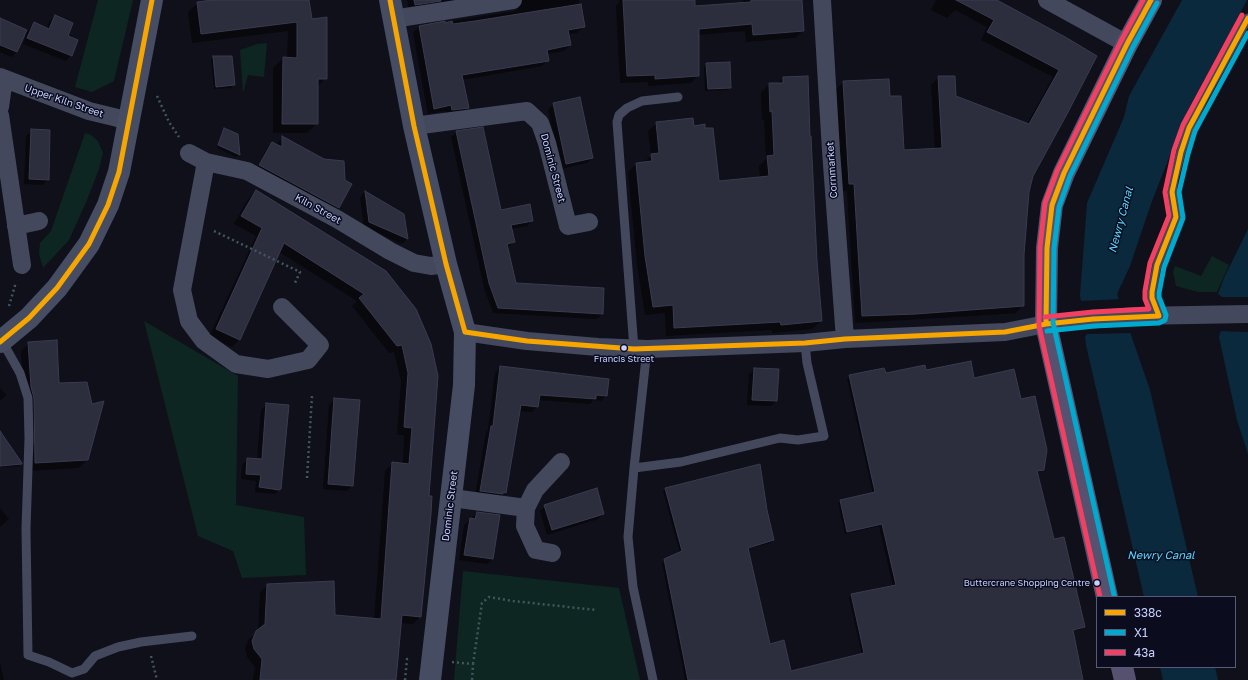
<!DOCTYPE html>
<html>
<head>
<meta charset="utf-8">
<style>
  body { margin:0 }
  #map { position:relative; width:1248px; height:680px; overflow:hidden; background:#0f101a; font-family:"Golos Text",sans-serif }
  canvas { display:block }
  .legend { position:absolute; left:1096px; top:596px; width:140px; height:72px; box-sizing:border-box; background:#0b0d1f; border:1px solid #575b79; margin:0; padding:5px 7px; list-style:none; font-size:12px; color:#c9d0ff }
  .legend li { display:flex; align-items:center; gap:8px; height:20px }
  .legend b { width:20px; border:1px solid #575b79 }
</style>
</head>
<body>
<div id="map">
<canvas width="1248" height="680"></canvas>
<ul class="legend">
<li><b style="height:5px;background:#f7a600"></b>338c</li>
<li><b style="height:5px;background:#00a9ce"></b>X1</li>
<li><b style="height:5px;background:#f24062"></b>43a</li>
</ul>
</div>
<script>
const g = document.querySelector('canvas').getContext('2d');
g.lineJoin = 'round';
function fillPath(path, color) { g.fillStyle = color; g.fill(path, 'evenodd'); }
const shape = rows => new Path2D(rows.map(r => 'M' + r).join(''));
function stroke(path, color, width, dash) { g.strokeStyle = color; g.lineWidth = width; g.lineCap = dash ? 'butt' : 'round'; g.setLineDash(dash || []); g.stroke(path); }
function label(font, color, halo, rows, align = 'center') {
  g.font = font + ' "Golos Text",sans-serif'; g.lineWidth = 3; g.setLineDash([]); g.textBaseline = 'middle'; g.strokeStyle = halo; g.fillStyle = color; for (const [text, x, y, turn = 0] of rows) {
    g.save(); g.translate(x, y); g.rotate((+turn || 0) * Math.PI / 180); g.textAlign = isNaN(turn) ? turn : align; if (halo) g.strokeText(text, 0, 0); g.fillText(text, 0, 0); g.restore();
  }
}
const green = shape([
  [98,0,133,0,114,81,92,92,75,87],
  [267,43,264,77,248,75,243,93,240,50,257,44],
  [85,133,91,135,98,141,103,153,99,169,87,200,69,240,43,268,39,254,40,243,51,231],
  [1212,256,1229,265,1217,292,1198,292,1176,286,1173,272,1175,266,1201,276],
  [144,321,238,376,236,505,304,517,306,575,242,578,233,551,198,536],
  [463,571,619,588,640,680,454,680]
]);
const water = shape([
  [1182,0,1247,0,1188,110,1152,201,1130,266,1117,294,1150,390,1198,597,1144,597,1086,345,1080,295,1087,203,1124,117,1129,96],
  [1248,229,1248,454,1237,420,1219,337,1229,302,1218,294,1224,278],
  [1160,667,1215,667,1218,680,1163,680]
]);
const pier = shape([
  [1219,297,1248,297,1248,332,1219,331,1227,302],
  [1078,298,1082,301,1121,299,1133,333,1087,334,1083,340]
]);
const shadow = shape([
  [220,0,308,0,311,21,326,78,317,87,317,123,307,133,273,133,273,68,283,58,287,58,288,31,192,43,188,12,198,3],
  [407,0,476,0,409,10],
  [515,0,579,0,583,27,577,33,568,34,570,45,564,51,547,54,548,60,542,66,462,80,468,108,462,114,446,116,445,111,428,114,413,33,420,26,515,11,517,10,517,5],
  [619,0,694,0,694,7,743,4,743,0,801,0,803,31,795,38,746,42,745,31,698,35,698,75,691,83,648,86,648,82,620,83,616,6,619,3],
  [936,0,993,0,1096,56,1032,175,1028,192,1023,255,1023,305,1016,313,974,316,855,323,847,191,842,191,836,89,844,82,889,97,903,151,935,150,931,85,939,77,955,97,1027,124,1053,77,981,40,987,27,955,10,947,18,931,10],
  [55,16,66,36,71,55,66,61,23,44,26,36,24,36,17,52,11,57,0,52,0,19,28,31,34,24,47,29,49,22],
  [214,57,234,85,231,88,214,89,211,59],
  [707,64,730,88,728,90,705,91,704,67],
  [783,78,816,261,821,321,812,329,772,333,772,330,666,336,665,313,645,315,637,265,628,172,636,164,643,163,651,156,648,131,657,123,693,127,718,182,760,178,759,166,766,159,764,119,762,120,761,93,769,84,777,84],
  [554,104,592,158,587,163,561,169,548,109],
  [32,130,48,180,42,185,24,184,26,136],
  [224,130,237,135,239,154,236,157,217,148,222,132],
  [457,132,501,211,532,221,527,226,511,229,514,242,506,248,515,284,602,314,597,319,493,313,484,288,451,137],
  [283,138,338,208,333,213,255,171,267,148,272,143,277,146,277,143],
  [256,191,415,309,420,617,413,624,400,623,395,680,253,680,255,667,247,657,245,649,248,640,258,631,260,592,268,585,334,616,374,620,385,471,393,463,403,464,404,435,397,435,401,381,394,352,389,353,352,306,357,301,279,252,239,340,232,347,209,337,256,236,234,224,248,199],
  [365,192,403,214,407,239,402,244,364,227,360,197],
  [29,343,58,384,87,460,79,468,28,471,26,406,23,395,21,351],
  [501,367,606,396,601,401,593,400,590,404,538,400,537,407,532,412,519,411,505,492,500,498,475,496,486,432,488,430,495,373],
  [755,369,776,401,771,406,747,405,749,374],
  [925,371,974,379,1020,400,1043,469,1040,472,1036,473,1053,540,1084,626,1082,629,1072,631,1082,680,685,680,662,563,680,553,663,491,665,489,766,511,773,540,771,543,747,549,770,645,790,672,862,655,849,598,851,595,893,587,879,526,845,534,838,503,840,501,873,494,847,379,850,376],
  [0,388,6,395,0,401],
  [335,399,352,485,347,491,323,489,329,405],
  [267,404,280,489,275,494,255,492,256,481,241,479,242,465,247,459,257,460,261,410],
  [0,444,21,464,19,466,1,467],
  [545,506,603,514,598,519,547,535,540,511],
  [0,508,9,519,0,527],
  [477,513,492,559,487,564,459,560,464,525],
  [0,662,4,680,0,680]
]);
const building = shape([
  [212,0,309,0,312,19,327,17,327,79,318,79,318,124,282,124,283,57,297,58,297,22,201,34,197,2,212,0],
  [414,0,441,0,441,1,415,5,414,0],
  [623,0,695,0,695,6,751,2,751,0,802,0,804,31,753,35,752,24,699,29,699,76,655,79,655,75,627,76,623,0],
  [956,0,997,0,1067,38,1097,56,1067,114,1033,176,1029,192,1024,255,1024,306,916,314,862,316,854,184,849,184,843,81,889,79,890,96,901,96,904,150,942,148,938,76,955,76,956,96,1029,124,1059,70,987,32,994,20,956,0],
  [581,4,585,27,568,30,571,45,547,50,549,61,462,75,469,108,452,110,451,105,434,109,419,26,445,21,445,23,452,21,453,24,475,21,581,4],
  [55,15,73,23,68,36,78,40,72,56,27,38,34,22,49,29,55,15],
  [0,18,27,30,17,52,0,45,0,18],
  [213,56,232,56,235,85,216,87,213,56],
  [730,62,731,88,708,89,706,63,730,62],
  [808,76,810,136,811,136,817,261,822,321,781,325,780,322,674,328,673,305,653,307,645,256,636,163,652,161,651,154,659,153,656,122,693,118,694,126,705,124,705,128,713,128,719,181,769,176,767,156,774,155,772,111,770,112,769,83,783,83,783,77,808,76],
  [580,97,593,158,566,164,553,103,580,97],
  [483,127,501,210,530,204,533,221,511,225,515,242,507,244,516,283,604,288,603,314,498,308,489,283,456,131,483,127],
  [224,128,238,134,240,155,218,145,224,128],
  [31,129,50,130,49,180,29,179,31,129],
  [282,136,324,159,344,161,345,180,352,184,339,208,259,165,272,142,282,147,282,136],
  [256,190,386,271,416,309,431,344,438,376,429,496,432,496,431,514,421,617,402,615,396,680,260,680,262,659,254,649,252,641,256,631,265,624,267,584,334,581,335,615,381,619,392,462,409,464,412,428,404,427,408,373,402,345,397,346,359,298,364,294,284,243,240,340,216,329,262,228,241,216,256,190],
  [365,191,404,214,408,239,369,222,365,191],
  [57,340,59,383,87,382,92,404,104,401,88,460,35,463,34,398,31,387,28,342,57,340],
  [971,361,974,378,1014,369,1021,399,1035,396,1047,450,1044,470,1037,471,1054,539,1064,537,1085,627,1073,630,1083,680,688,680,664,559,682,551,665,488,760,464,767,510,774,540,748,548,770,644,784,640,791,671,864,653,851,594,896,585,882,524,847,532,840,500,875,492,849,375,884,368,886,373,925,365,926,370,971,361],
  [500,366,609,379,607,396,596,395,596,399,540,395,538,407,521,405,506,493,503,492,503,494,480,491,491,426,493,426,500,366],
  [754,368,779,369,777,401,752,400,754,368],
  [334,398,360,400,353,486,328,484,334,398],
  [266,403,289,405,281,489,279,490,259,487,261,475,246,474,247,458,262,459,266,403],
  [0,431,22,463,22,464,0,466,0,431],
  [597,488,604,514,552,530,544,505,597,488],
  [477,512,500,515,493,559,464,555,470,518,475,519,477,512]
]);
const path = shape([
  [157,96,169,122,179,137],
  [214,231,300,272,294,285],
  [9,306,16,282],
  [307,478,312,396],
  [151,656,157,680],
  [452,662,473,664,472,680],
  [473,664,482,603,489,597,513,601,596,610],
  [405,680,407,659,410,659]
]);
const lane = shape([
  [1159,316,1152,298,1152,292,1157,265,1176,217,1172,192,1174,179,1181,152,1189,128,1203,100,1248,18],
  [2,341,20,373,28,398,29,438,26,529,28,655,49,662,72,673,84,669,95,656,118,647,141,642,192,636],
  [634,349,617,122,619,115,627,108,642,101,678,97],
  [647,349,634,468,628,537,633,587,653,680],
  [634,468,681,462,780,438,798,440,824,436,807,363,805,343]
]);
const street = shape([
  [822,0,831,151,845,339],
  [1047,0,1127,44],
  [393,19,513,0],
  [0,77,89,111,130,121],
  [0,107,4,79],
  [0,115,22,265],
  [414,126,527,111,540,123,547,143,568,226,589,222],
  [189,153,206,162,247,171,337,219,390,251,414,263,431,266,446,264],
  [206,162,182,290,189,321,204,341,236,364,268,369,308,360,320,345,282,307],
  [16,226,39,221],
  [465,332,527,341,598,347,647,349,805,343,845,339,1005,332,1046,324,1075,321,1135,316,1248,314],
  [452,498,526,508],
  [552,553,536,550,525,526,526,508,535,490,561,462]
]);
const secondary = shape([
  [390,0,414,126,446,264,465,332,464,385,430,680],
  [0,342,29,318,57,288,89,244,108,205,119,172,152,0]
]);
const primary = shape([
  [1107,597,1046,324,1047,248,1052,205,1064,173,1127,44,1151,0],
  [1122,667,1125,680]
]);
const bus1 = shape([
  [390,0,414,126,446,264,465,332,527,341,634,349,805,343,845,339,1005,332,1046,324,1093,319,1159,316,1152,298,1152,292,1157,265,1176,217,1172,192,1181,152,1189,128,1248,18],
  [1046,324,1047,248,1052,205,1064,173,1127,44,1151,0],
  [0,342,29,318,57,288,89,244,108,205,119,172,152,0]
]);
const bus2 = shape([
  [1047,331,1094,326,1159,323,1165,320,1166,315,1159,297,1159,293,1164,267,1183,218,1179,192,1188,154,1195,131,1248,33],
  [1114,595,1053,323,1054,248,1059,207,1070,176,1133,47,1157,3]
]);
const bus3 = shape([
  [1045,317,1093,312,1149,309,1145,299,1145,291,1150,263,1169,216,1165,192,1174,150,1183,125,1242,15],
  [1100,597,1039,326,1040,247,1045,203,1057,171,1121,41,1143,0]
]);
const markers = [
  [624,348,3.5,"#c9d0ff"],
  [1097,583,3.5,"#c9d0ff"]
];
const busNames = [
  ["Francis Street",624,359],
  ["Buttercrane Shopping Centre",1090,583,"right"]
];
const streetNames = [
  ["Upper Kiln Street",64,101,19],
  ["Dominic Street",553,168,75],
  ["Cornmarket",832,170,-94],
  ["Kiln Street",318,209,29],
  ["Dominic Street",450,506,-83]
];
const waterNames = [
  ["Newry Canal",1121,220,-75],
  ["Newry Canal",1161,556]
];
fillPath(green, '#0e2621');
fillPath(water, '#0a293d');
fillPath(pier, '#0f101a');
fillPath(shadow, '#0007');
fillPath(building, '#2c2e3e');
stroke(building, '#393b50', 1);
stroke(path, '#42565d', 2.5, [2, 3]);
stroke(lane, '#44485c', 9);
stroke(street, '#44485c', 18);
stroke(secondary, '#464c62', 22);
stroke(primary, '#56516f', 22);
stroke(bus1, '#f7a600', 5);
stroke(bus2, '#00a9ce', 5);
stroke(bus3, '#f24062', 5);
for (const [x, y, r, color] of markers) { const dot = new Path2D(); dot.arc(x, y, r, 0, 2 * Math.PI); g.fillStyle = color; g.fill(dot); stroke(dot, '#0b0d1f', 1.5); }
label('9px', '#c9d0ff', '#0b0d1f', busNames);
label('10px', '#c9d0ff', '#0b0d1f', streetNames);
label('italic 11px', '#57d9ff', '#0b0d1f', waterNames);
</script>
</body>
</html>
